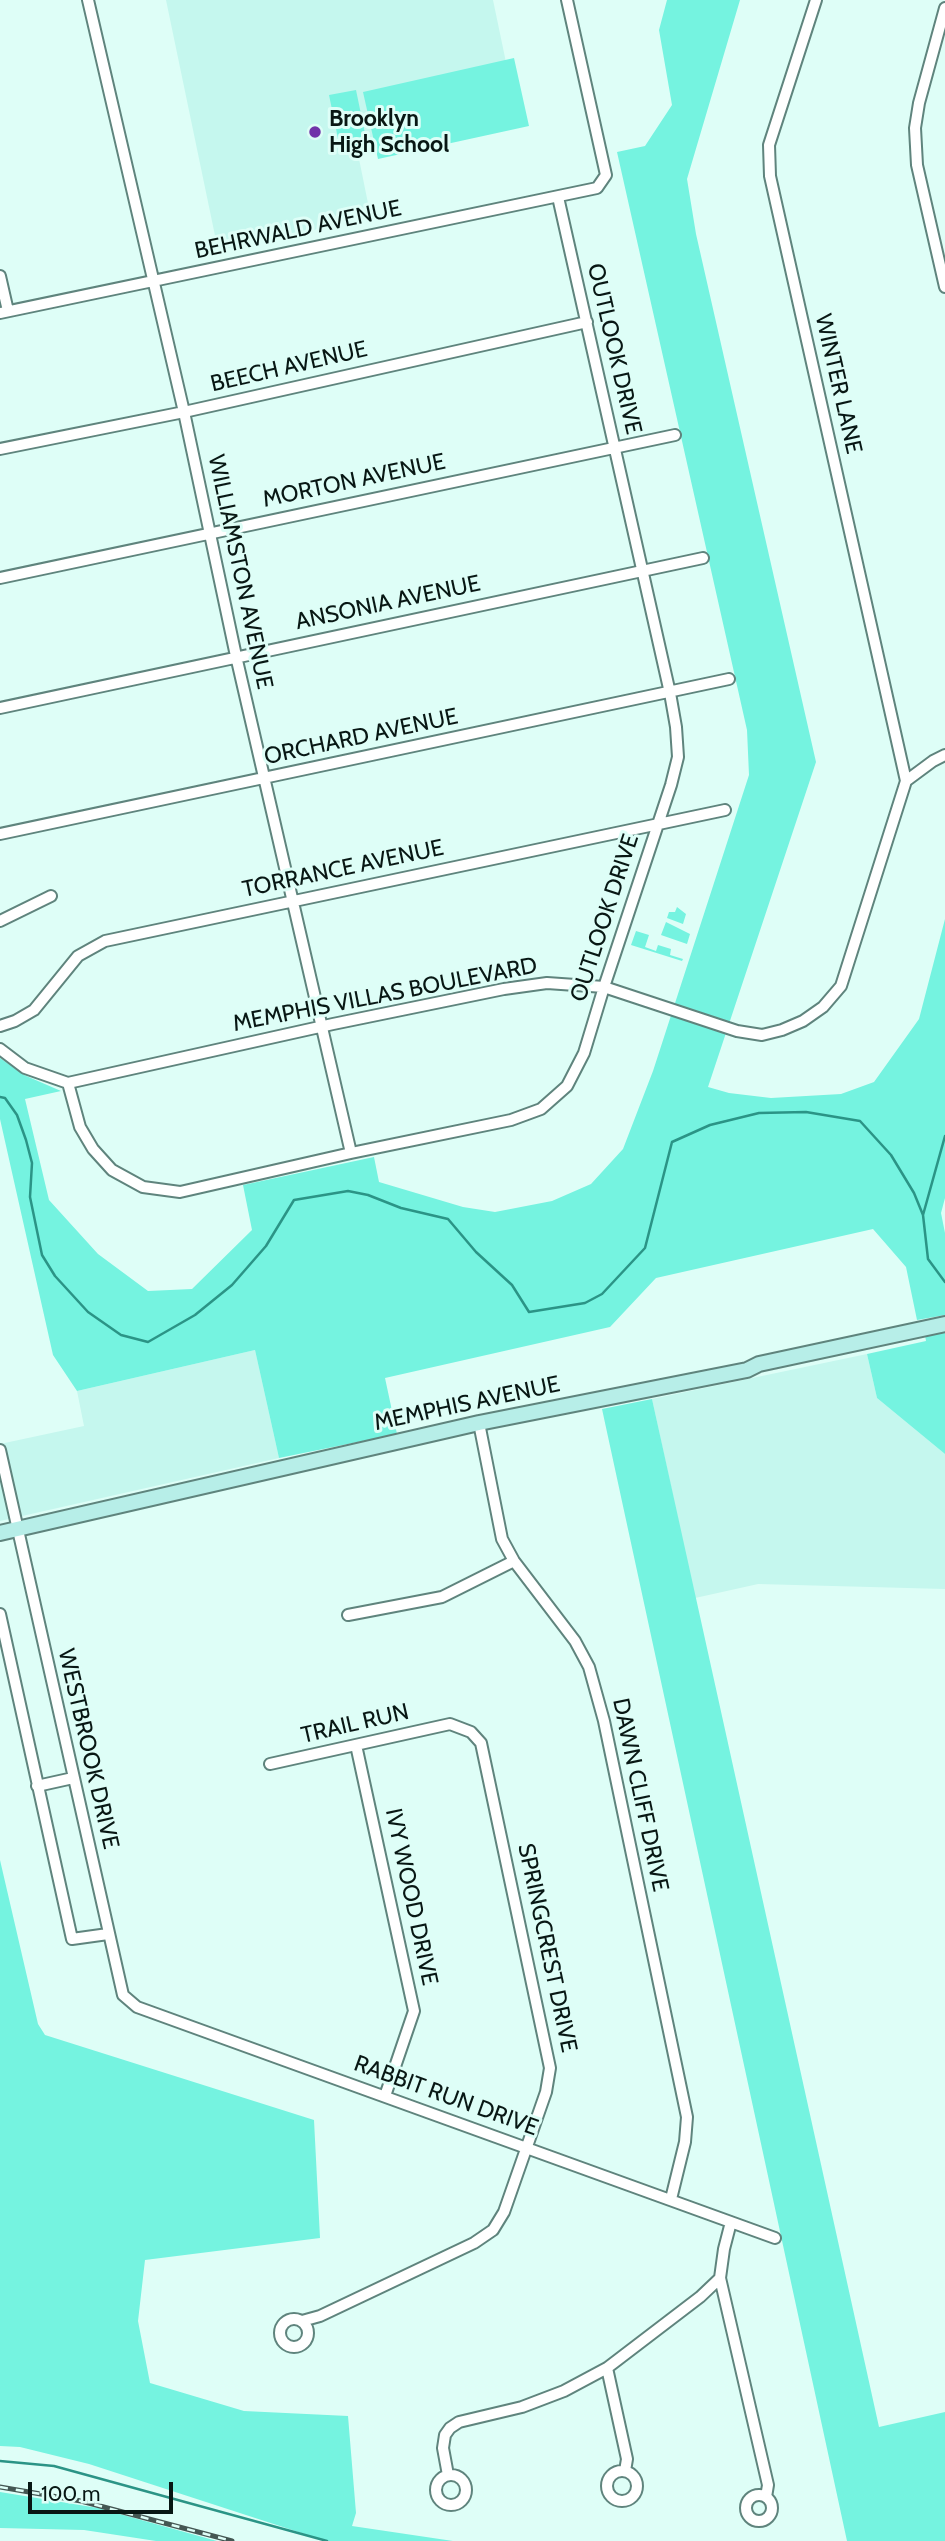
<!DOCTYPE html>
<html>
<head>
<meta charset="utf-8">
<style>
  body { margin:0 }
  #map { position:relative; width:945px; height:2541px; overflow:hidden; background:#defef7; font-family:Cabin,sans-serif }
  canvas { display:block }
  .scale { position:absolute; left:28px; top:2482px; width:145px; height:32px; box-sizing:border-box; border:4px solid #081714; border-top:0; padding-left:9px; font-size:21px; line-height:24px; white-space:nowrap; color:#081714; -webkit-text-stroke:5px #defef7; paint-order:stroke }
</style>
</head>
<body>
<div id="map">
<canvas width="945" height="2541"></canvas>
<div class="scale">100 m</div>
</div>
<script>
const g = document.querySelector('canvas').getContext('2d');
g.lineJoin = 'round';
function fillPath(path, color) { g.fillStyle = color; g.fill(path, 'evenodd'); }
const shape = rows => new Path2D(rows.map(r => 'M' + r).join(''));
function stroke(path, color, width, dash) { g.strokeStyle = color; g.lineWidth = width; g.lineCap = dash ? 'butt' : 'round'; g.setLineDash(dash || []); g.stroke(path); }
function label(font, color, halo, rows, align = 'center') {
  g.font = font + ' Cabin,sans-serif'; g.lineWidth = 6; g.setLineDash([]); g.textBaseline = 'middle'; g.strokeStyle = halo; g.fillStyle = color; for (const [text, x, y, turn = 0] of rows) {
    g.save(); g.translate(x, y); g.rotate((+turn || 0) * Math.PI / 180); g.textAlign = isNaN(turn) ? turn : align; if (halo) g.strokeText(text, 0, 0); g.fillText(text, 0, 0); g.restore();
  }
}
const built = shape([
  [166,0,493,0,517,115,357,149,371,218,218,250],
  [255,1350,279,1458,0,1521,0,1444,84,1426,77,1391],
  [867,1354,877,1398,945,1454,945,1589,758,1584,695,1598,652,1399]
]);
const green = shape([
  [667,0,740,0,687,179,696,234,816,762,708,1087,729,1093,771,1098,841,1094,874,1082,919,1019,945,919,945,1198,941,1213,945,1233,945,1315,917,1320,906,1267,873,1229,656,1278,610,1327,385,1378,397,1434,279,1458,255,1350,77,1391,53,1355,0,1119,0,1058,24,1075,61,1091,25,1099,49,1200,98,1254,148,1291,192,1289,252,1230,243,1185,374,1157,379,1182,463,1207,495,1212,552,1201,591,1184,623,1149,653,1071,749,775,747,730,617,152,645,146,672,105,659,30],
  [514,58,529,126,378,159,363,92],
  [356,90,367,143,340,148,329,95],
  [677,907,686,914,683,924,667,918,669,912,675,912],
  [666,922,690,934,687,944,661,935],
  [636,931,649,935,645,947,656,951,658,945,671,949,670,955,683,959,682,961,631,945],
  [945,1325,945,1454,877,1398,867,1354,926,1341,924,1329],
  [652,1399,879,2427,945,2412,945,2541,847,2541,602,1409],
  [0,1860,38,2024,45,2035,314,2120,320,2238,145,2260,138,2321,150,2383,244,2411,348,2416,356,2513,352,2526,453,2541,326,2541,89,2464,20,2447,0,2446],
  [0,2492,98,2508,217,2541,156,2541,84,2530,0,2528]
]);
const stream = shape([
  [0,1097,5,1098,17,1115,26,1140,32,1163,30,1197,42,1255,55,1276,88,1312,121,1335,148,1342,195,1315,232,1285,266,1246,294,1200,348,1191,368,1195,401,1208,448,1219,476,1252,512,1285,529,1312,585,1303,602,1294,645,1248,672,1142,710,1125,759,1113,806,1112,860,1121,891,1155,914,1193,923,1215],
  [945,1136,923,1215,928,1259,945,1282],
  [0,2461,54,2466,327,2541]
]);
const minor = shape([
  [88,0,184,412,236,656,351,1153],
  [816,0,769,145,770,176,906,781],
  [945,8,919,103,915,128,917,165,945,287],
  [0,276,8,311],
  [0,313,597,188,606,175,567,0],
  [0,449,184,412,587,322],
  [0,578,675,435],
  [0,708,703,558],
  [0,834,729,679],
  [0,921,51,896],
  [0,1026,15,1021,34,1010,78,956,105,941,725,810],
  [0,1049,25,1068,68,1083,333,1024,504,989,547,983,604,987,737,1031,762,1035,782,1030,803,1021,823,1007,841,986,906,781,933,761,945,755],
  [68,1083,80,1127,93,1149,112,1170,143,1187,180,1192,351,1153,511,1120,541,1109,567,1086,584,1053,604,987,671,785,678,757,676,727,670,693,558,197],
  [479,1423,502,1539,514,1561,575,1641,589,1667,604,1721,687,2117,685,2142,671,2199],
  [0,1450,123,1995,137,2007,775,2238],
  [0,1614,72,1939,108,1934],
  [348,1615,442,1597,514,1561],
  [356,1745,414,2011,385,2096],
  [270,1764,450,1724,471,1732,481,1743,550,2068,546,2092,504,2212,493,2230,474,2243,320,2316,302,2321],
  [37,1786,73,1778],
  [720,2278,768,2485,766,2497],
  '280 2333a14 14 0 1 1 28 0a14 14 0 1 1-28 0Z',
  [607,2368,627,2459,625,2471],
  '607 2486a15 15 0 1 1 30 0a15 15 0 1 1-30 0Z',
  '436 2490a15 15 0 1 1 30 0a15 15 0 1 1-30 0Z',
  [448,2475,443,2448,445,2435,450,2428,459,2422,522,2407,564,2391,607,2368,700,2297,720,2278,724,2249,731,2222],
  '746 2508a13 13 0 1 1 26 0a13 13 0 1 1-26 0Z'
]);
const secondary = shape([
  [0,1533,479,1423,747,1370,759,1364,945,1324]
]);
const rail = shape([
  [0,2487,81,2501,232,2541]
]);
const markers = [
  [315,132,7,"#7133a9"]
];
const poiNames = [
  ["Brooklyn",329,119],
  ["High School",329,145]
];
const streetNames = [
  ["BEHRWALD AVENUE",298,230,-12],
  ["OUTLOOK DRIVE",614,349,77],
  ["BEECH AVENUE",289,367,-13],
  ["WINTER LANE",838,384,77],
  ["MORTON AVENUE",354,481,-12],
  ["WILLIAMSTON AVENUE",240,572,78],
  ["ANSONIA AVENUE",388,603,-12],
  ["ORCHARD AVENUE",361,737,-12],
  ["TORRANCE AVENUE",343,869,-12],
  ["OUTLOOK DRIVE",605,918,-72],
  ["MEMPHIS VILLAS BOULEVARD",385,995,-11],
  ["MEMPHIS AVENUE",467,1404,-12],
  ["TRAIL RUN",355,1724,-13],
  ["WESTBROOK DRIVE",88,1749,77],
  ["DAWN CLIFF DRIVE",640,1795,78],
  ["IVY WOOD DRIVE",411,1897,78],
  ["SPRINGCREST DRIVE",547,1948,78],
  ["RABBIT RUN DRIVE",446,2096,20]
];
fillPath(built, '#c5f7ee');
fillPath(green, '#75f3e0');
stroke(stream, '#2b9486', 2.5);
stroke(minor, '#5f847d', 14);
stroke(secondary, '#5f847d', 18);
stroke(minor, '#fff', 10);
stroke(secondary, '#b7eee8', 14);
stroke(rail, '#445753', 5);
stroke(rail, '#defef7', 2.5, [8]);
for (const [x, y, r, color] of markers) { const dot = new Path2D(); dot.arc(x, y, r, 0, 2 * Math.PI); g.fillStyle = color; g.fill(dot); stroke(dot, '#defef7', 2.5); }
label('bold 23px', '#081714', '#defef7', poiNames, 'left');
label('23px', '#081714', '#defef7', streetNames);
</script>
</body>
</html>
